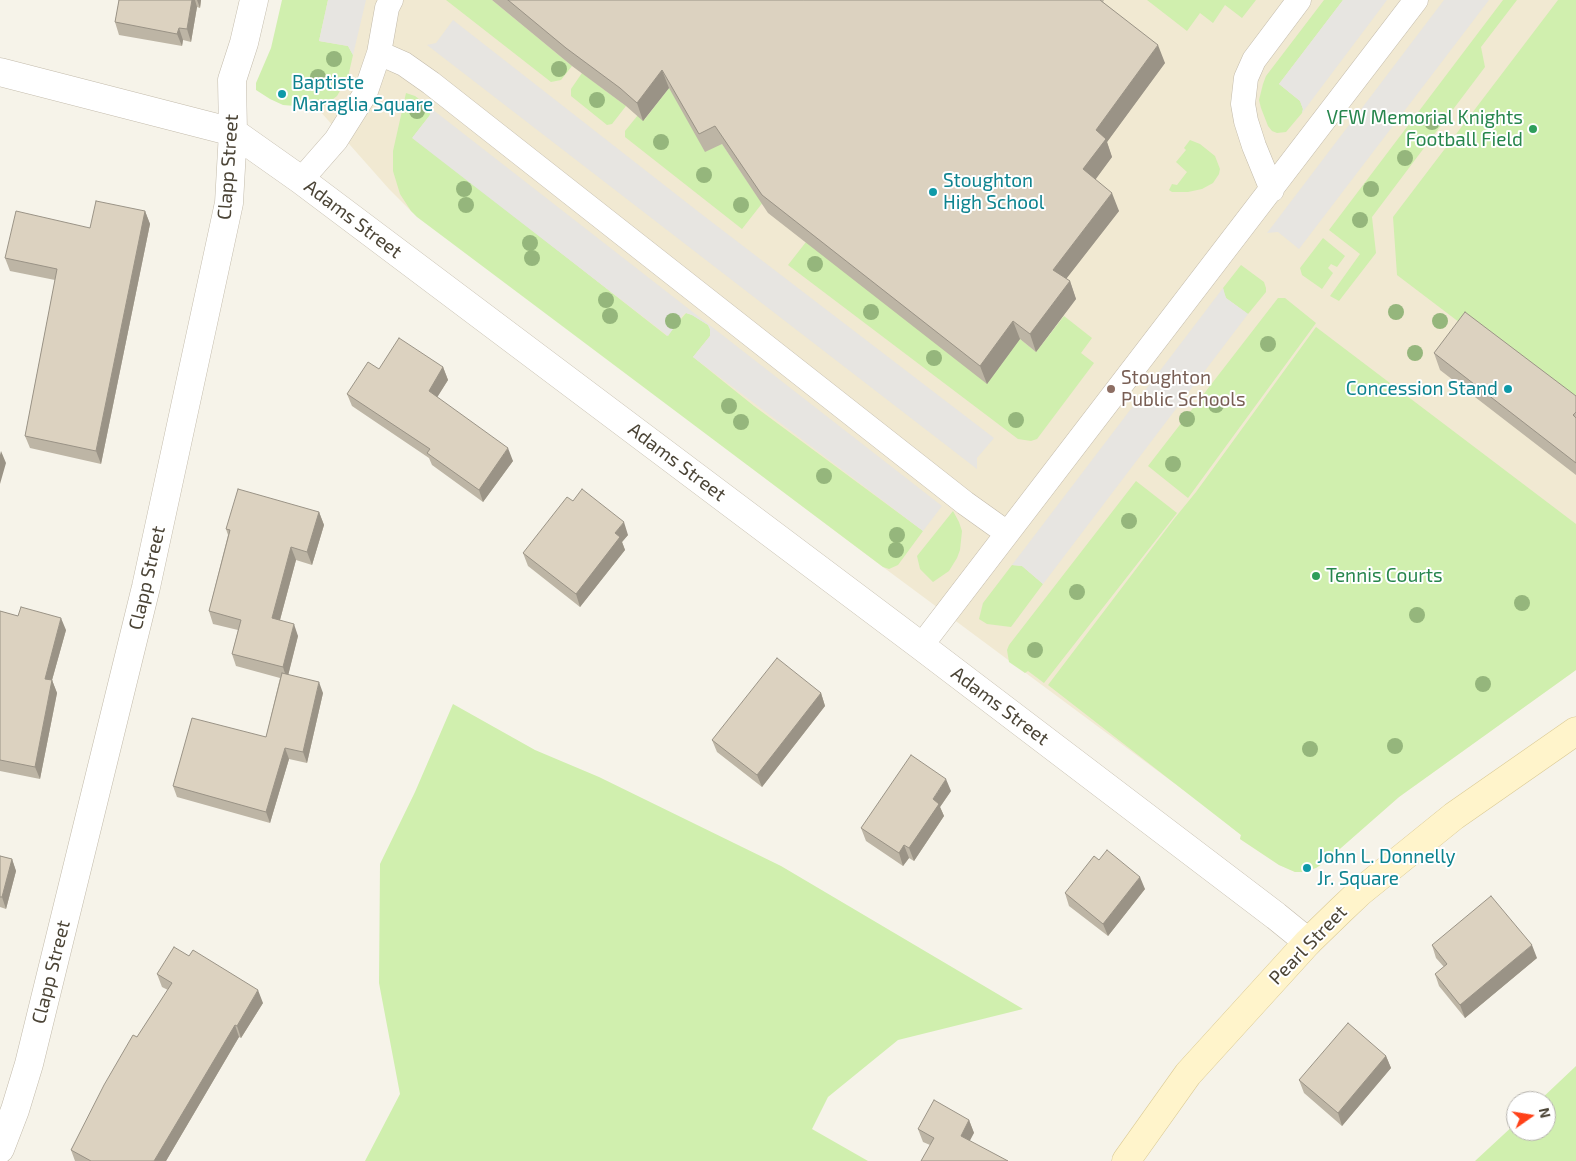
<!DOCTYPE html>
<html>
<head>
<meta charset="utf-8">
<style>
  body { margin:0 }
  #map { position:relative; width:1576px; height:1161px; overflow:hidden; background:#f6f3e9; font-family:"Exo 2",sans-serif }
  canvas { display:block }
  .north { position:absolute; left:1506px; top:1091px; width:50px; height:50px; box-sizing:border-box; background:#fff; border:1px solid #b7b4af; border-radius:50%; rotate:77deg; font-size:14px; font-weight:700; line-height:20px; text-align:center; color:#4b4436 }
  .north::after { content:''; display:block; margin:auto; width:18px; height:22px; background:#ff4118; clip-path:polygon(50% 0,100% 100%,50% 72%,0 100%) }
</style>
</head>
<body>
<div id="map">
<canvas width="1576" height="1161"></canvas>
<div class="north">N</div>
</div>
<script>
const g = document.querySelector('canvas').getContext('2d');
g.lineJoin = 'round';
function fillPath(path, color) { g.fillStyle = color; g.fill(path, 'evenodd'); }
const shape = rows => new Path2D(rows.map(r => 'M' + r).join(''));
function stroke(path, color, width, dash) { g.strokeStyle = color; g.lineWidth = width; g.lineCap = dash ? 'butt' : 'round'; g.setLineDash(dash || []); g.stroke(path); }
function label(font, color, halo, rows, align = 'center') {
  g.font = font + ' "Exo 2",sans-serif'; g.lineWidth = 4; g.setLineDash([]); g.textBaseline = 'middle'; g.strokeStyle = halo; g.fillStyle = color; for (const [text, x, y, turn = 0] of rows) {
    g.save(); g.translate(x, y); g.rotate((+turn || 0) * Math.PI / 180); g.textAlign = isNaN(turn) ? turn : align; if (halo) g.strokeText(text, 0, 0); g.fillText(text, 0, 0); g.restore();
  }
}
const education = shape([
  [311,0,1576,0,1576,670,1399,797,1335,853,1316,868,1302,872,1295,872,1279,865,1240,839,1241,835,1209,809,883,567,411,211,389,189,319,110,309,103,301,105,290,105]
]);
const green = shape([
  [282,0,328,0,319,41,348,46,353,55,348,77,337,96,319,110,309,103,295,106,283,105,270,99,256,90,256,83,271,48],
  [446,0,492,0,572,66,561,80,551,82],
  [1147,0,1256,0,1242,18,1225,5,1213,23,1200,13,1187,31],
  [1324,0,1343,0,1279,84,1300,101,1303,109,1302,113,1286,132,1277,133,1272,131,1268,126,1261,108,1259,100,1263,84,1266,76],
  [1503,0,1517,0,1481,47,1485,67,1372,217,1376,253,1339,301,1330,296,1360,254,1329,230],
  [1558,0,1576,0,1576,411,1397,275,1393,217],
  [582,73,626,106,612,124,607,125,571,96,571,89],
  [669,88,722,144,757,196,771,192,742,229,625,137,625,131,638,115,645,119],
  [406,93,415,96,428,106,431,111,430,115,413,137,667,336,686,313,692,315,708,325,710,329,710,336,693,357,754,406,923,531,898,565,889,569,883,567,417,217,411,211,400,194,393,171,393,151],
  [1190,140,1200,144,1215,156,1220,169,1219,174,1213,183,1202,189,1188,192,1172,192,1169,190,1172,184,1177,185,1187,172,1176,162,1186,150,1184,148],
  [1323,238,1345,256,1337,267,1331,264,1328,268,1333,273,1322,289,1302,275,1300,268],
  [806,242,1020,339,1036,352,1064,316,1092,338,1081,353,1094,363,1037,439,1031,441,1018,439,788,265],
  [1241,265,1264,282,1266,288,1266,292,1248,314,1226,298,1224,293,1223,288],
  [1278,298,1285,298,1316,323,1188,498,1148,466],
  [1316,327,1576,524,1576,670,1399,797,1325,862,1316,868,1302,872,1295,872,1279,865,1240,839,1241,835,1048,685,1174,519,1196,492],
  [1136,481,1177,513,1044,683,1028,671,1025,673,1009,662,1007,650,1009,645],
  [953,511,959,522,962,531,960,550,957,558,949,571,933,582,920,569,917,556],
  [1012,565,1022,566,1043,584,1011,627,987,624,979,619,983,603],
  [453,704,535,750,599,777,781,866,1023,1009,898,1040,828,1097,812,1129,868,1161,365,1161,400,1094,379,983,380,864,415,792],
  [1576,1066,1576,1161,1475,1161,1516,1123,1516,1131,1546,1131,1546,1101,1539,1101]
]);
const parking = shape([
  [328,0,366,0,353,55,348,46,319,41],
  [1343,0,1387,0,1302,113,1303,109,1300,101,1279,84],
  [1444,0,1489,0,1299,249,1278,232,1267,233],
  [453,20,700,213,994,438,977,458,977,469,427,45,436,43],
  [428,106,942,506,923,531,693,357,710,336,710,329,708,325,692,315,686,313,683,315,668,336,412,138,430,115],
  [1223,288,1226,298,1248,314,1043,584,1022,566,1012,565]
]);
const service = shape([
  [379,53,404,64,431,83,965,503,1007,533],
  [301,180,336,140,365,94,379,53,387,8,391,0],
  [1272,190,1254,146,1246,121,1243,104,1246,78,1254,60,1299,0],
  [921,646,1416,0]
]);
const minor = shape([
  [0,72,233,132,301,180,921,646,1276,916,1308,942],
  [0,1149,15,1110,29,1064,146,587,229,203,233,132,232,80,244,43,254,0]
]);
const secondary = shape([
  [1126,1161,1188,1074,1308,942,1341,910,1360,892,1454,816,1576,731]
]);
const trees = [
  [334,59],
  [559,69],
  [318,77],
  [597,100],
  [417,111],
  [1432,122],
  [661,142],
  [1405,158],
  [704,175],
  [464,189],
  [1371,189],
  [466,205],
  [741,205],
  [1360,220],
  [530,243],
  [532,258],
  [815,264],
  [606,300],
  [871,312],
  [1396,312],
  [610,316],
  [673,321],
  [1440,321],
  [1268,344],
  [1415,353],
  [934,358],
  [1216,405],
  [729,406],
  [1187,419],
  [1016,420],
  [741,422],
  [1173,464],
  [824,476],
  [1129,521],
  [897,535],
  [896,550],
  [1077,592],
  [1522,603],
  [1417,615],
  [1035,650],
  [1483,684],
  [1395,746],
  [1310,749]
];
const wall = shape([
  [119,0,201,0,200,8,197,7,191,42,183,40,182,46,119,35,115,22],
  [492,0,1104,0,1103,2,1165,63,1107,142,1112,157,1095,179,1119,211,1066,279,1070,281,1076,299,1036,352,1020,339,987,384,768,213,722,144,705,152,669,88,643,121,626,106,572,66],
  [145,211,150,224,101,464,30,448,25,436,55,280,10,271,5,258,90,228],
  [1434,353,1576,396,1576,475,1440,370],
  [443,367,448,380,437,397,513,461,483,502,432,465,429,458,352,406,347,394,379,369],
  [573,501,628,535,622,542,625,550,580,607,528,566,523,553],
  [319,512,324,525,312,565,296,560,280,620,298,636,288,675,323,693,307,763,289,759,270,823,177,797,173,786,266,737,280,678,236,666,232,654,238,630,213,624,209,611,228,535,226,529],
  [0,611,66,630,52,680,57,693,40,779,0,771],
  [821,693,825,706,762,787,717,752,712,740],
  [951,791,940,807,944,816,914,861,909,858,903,866,866,841,861,828],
  [0,856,12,859,16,871,6,909,0,907],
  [1099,860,1145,889,1108,936,1069,906,1065,893],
  [1432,945,1537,958,1465,1018,1439,986,1435,974,1444,967,1436,958],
  [157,974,263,1003,241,1038,239,1037,166,1161,75,1161,71,1150,137,1037,168,990,162,987],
  [1386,1056,1391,1068,1342,1126,1304,1093,1299,1080],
  [969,1120,974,1133,930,1145,923,1142,918,1129]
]);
const shadedWall = shape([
  [192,0,195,0,197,7,191,42,187,29],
  [197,0,201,0,200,8],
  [179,28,183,40,182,46,177,34],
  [1158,45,1165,63,1107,142,1112,157,1090,187,1083,169,1096,130],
  [662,70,669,88,643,121,637,103],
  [1112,193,1119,211,1059,288,1053,270],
  [145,211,150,224,101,464,96,451],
  [1070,281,1076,299,1036,352,1030,334],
  [1013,321,1020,339,987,384,980,366],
  [443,367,448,380,433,404,429,391],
  [508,448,513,461,483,502,479,490],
  [1,451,6,463,0,484,0,455],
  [319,512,324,525,312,565,307,552],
  [624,522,628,535,622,542,625,550,580,607,576,594,615,533],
  [291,547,296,560,277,631,272,618],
  [61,618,66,630,49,691,45,679],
  [294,624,298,636,287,680,283,667],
  [52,680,57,693,40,779,35,767],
  [319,682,323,693,307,763,303,752],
  [821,693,825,706,762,787,757,775],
  [285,748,289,759,270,823,266,812],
  [946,779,951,791,940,807,944,816,914,861,909,848,933,799],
  [904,845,909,858,903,866,899,853],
  [12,859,16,871,6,909,2,897],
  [1140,877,1145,889,1108,936,1103,924],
  [1532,945,1537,958,1465,1018,1460,1005],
  [258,990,263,1003,241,1038,237,1026],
  [235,1025,239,1037,166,1161,154,1161],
  [1386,1056,1391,1068,1342,1126,1338,1113],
  [969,1120,974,1133,966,1148,961,1136]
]);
const building = shape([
  [119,0,192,0,187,29,179,28,177,34,115,22,119,0],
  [508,0,1100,0,1158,45,1096,130,1106,139,1083,169,1112,193,1053,270,1070,281,1030,334,1013,321,980,366,762,195,715,126,699,134,662,70,637,103,620,88,566,48,508,0],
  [96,201,145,211,96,451,25,436,57,269,5,258,16,211,90,228,96,201],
  [1465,312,1576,396,1576,412,1573,415,1576,418,1576,463,1434,353,1465,312],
  [399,338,443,367,429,391,508,448,479,490,427,453,430,449,347,394,368,362,379,369,399,338],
  [238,489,319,512,307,552,291,547,272,618,294,624,283,667,232,654,241,620,209,611,230,530,226,529,238,489],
  [582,489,624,522,615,533,620,537,576,594,523,553,567,497,573,501,582,489],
  [21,607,61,618,45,679,52,680,35,767,0,760,0,611,18,616,21,607],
  [777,658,821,693,757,775,712,740,777,658],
  [282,673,319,682,303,752,285,748,266,812,173,786,192,718,266,737,282,673],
  [911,755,946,779,933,799,939,804,909,848,904,845,899,853,861,828,911,755],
  [1107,850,1140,877,1103,924,1065,893,1094,856,1099,860,1107,850],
  [0,856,12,859,2,897,0,897,0,856],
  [1491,896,1532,945,1460,1005,1435,974,1447,964,1432,945,1491,896],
  [174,947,189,956,193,950,258,990,237,1026,235,1025,154,1161,91,1161,71,1150,104,1085,133,1035,137,1037,172,983,157,974,174,947],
  [1348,1023,1386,1056,1338,1113,1299,1080,1348,1023],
  [934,1100,969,1120,961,1136,1008,1161,921,1161,934,1138,918,1129,934,1100]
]);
const markers = [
  [282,94,5,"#0f9aa8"],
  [1533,129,5,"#2e9e5b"],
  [933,192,5,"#0f9aa8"],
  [1111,389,5,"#8d6e63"],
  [1508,389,5,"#0f9aa8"],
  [1316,576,5,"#2e9e5b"],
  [1307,868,5,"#0f9aa8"]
];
const cultureNames = [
  ["Baptiste",292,83],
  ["Maraglia Square",292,105],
  ["Stoughton",943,181],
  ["High School",943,203],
  ["Concession Stand",1498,389,"right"],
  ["John L. Donnelly",1317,857],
  ["Jr. Square",1317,879]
];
const leisureNames = [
  ["VFW Memorial Knights",1523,118],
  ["Football Field",1523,140],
  ["Tennis Courts",1326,576,"left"]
];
const streetNames = [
  ["Clapp Street",228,167,-86],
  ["Adams Street",353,219,37],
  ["Adams Street",677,462,37],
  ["Clapp Street",147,578,-77],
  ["Adams Street",1000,706,37],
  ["Pearl Street",1308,945,-46],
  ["Clapp Street",51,972,-76]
];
const educationNames = [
  ["Stoughton",1121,378],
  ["Public Schools",1121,400]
];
fillPath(education, '#f1e9d2');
fillPath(green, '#d0efae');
fillPath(parking, '#e7e5e1');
stroke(service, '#c3bbab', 25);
stroke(minor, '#c3bbab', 29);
stroke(secondary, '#dbca94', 29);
stroke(service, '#fff', 24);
stroke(minor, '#fff', 28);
stroke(secondary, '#fff4cb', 28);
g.fillStyle = '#95b67c';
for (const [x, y] of trees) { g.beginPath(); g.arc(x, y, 8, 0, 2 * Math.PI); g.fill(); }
fillPath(wall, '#bdb5a5');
fillPath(shadedWall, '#9a9386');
fillPath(building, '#dcd2c0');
stroke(building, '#9a9386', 1);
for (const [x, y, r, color] of markers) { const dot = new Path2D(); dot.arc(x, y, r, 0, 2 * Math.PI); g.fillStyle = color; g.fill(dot); stroke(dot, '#fff', 2); }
label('19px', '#0d838f', '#fff', cultureNames, 'left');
label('19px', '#27864d', '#fff', leisureNames, 'right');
label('19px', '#4b4436', '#fff', streetNames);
label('19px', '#785e54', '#fff', educationNames, 'left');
</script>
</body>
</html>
